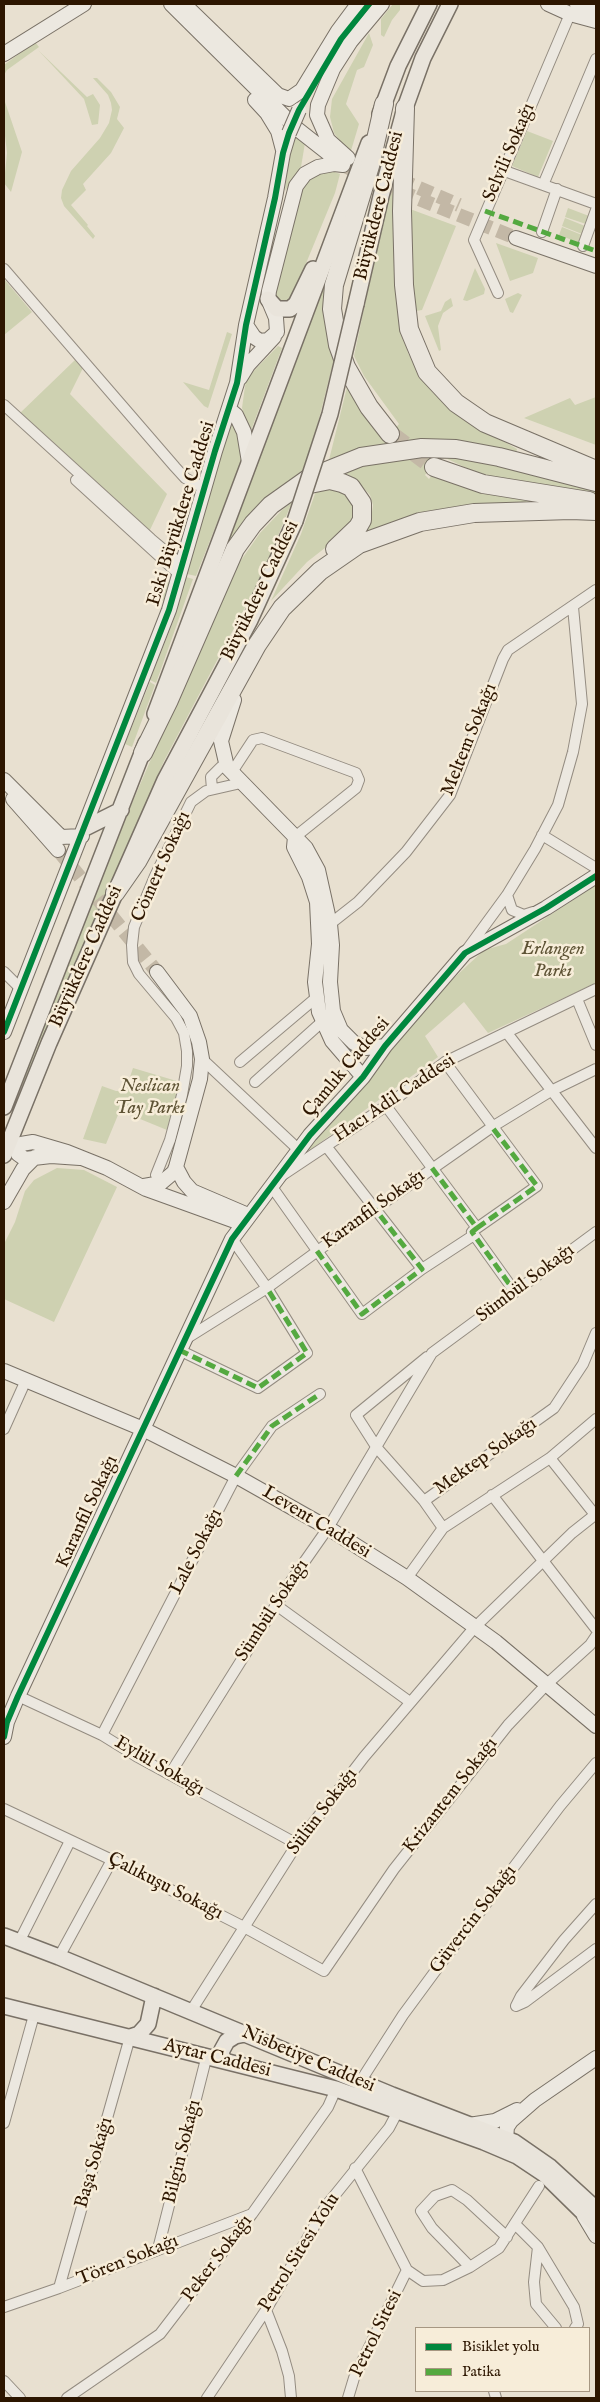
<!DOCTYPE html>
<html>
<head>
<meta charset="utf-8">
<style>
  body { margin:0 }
  #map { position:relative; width:600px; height:2402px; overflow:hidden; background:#e8e0d0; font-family:"IM FELL English",serif }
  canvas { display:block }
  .frame { position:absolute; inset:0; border:5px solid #2d1600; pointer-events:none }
  .legend { position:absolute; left:415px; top:2327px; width:175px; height:65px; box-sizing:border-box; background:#f7edd9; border:1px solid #a69782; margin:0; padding:6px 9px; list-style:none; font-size:15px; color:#2d1600 }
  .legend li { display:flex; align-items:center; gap:10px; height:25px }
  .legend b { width:25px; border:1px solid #a69782 }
</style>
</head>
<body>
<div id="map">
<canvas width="600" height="2402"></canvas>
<div class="frame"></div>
<ul class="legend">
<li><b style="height:6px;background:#00873e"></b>Bisiklet yolu</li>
<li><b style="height:6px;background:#54a940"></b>Patika</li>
</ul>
</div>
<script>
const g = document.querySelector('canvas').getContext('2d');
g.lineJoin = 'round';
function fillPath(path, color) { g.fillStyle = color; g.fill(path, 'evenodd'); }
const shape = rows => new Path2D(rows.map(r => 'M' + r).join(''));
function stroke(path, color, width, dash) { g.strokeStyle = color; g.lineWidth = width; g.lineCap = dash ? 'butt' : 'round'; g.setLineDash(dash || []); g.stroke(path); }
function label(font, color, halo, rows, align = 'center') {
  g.font = font + ' "IM FELL English",serif'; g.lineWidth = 5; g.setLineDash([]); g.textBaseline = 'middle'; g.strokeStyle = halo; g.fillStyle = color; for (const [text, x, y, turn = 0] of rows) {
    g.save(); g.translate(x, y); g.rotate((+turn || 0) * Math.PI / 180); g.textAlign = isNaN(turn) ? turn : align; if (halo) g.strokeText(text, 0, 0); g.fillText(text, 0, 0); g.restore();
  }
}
const green = shape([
  [393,4,400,4,400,10,392,20,384,37,381,35,381,19],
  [369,33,373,45,364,67,357,70,346,104,359,124,350,154,334,133,330,117,332,99],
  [35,42,39,47,7,70,4,75,4,65],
  [38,50,87,97,93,94,100,105,98,124,92,125,84,99],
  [93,78,97,78,111,92,120,107,117,119,124,128,111,153,83,184,86,190,71,205,88,225,87,226,95,236,93,239,64,206,61,198,62,190,71,171,100,138,109,123,112,110,111,103,108,95],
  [4,99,22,152,11,192,4,183,7,153,4,127],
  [527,131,553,141,538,177,512,166],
  [294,136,305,143,301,167,285,191,289,153],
  [332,171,340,174,335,193,293,295,290,301,279,304,275,296,300,195,306,181,310,176],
  [393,184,396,185,396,291,398,317,408,353,419,374,433,393,472,423,517,449,516,455,502,451,328,464,348,383,385,440,399,424,364,376,354,356,385,210],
  [568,208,589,216,586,224,565,217],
  [410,209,456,226,422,310,416,311,412,277],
  [565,218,585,226,582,234,562,226],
  [562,227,582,235,580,243,559,235],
  [496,243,538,258,533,273,510,281],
  [333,260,335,355,319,419,303,474,213,571],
  [475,268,485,289,484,294,467,301,463,300],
  [4,279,32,312,4,335],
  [518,293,522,295,513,313,510,312,505,299],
  [451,298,453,306,443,313,438,326,441,350,439,351,425,316,441,311,445,302],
  [227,332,232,334,208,408,204,406,183,382,209,390],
  [278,346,282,348,250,433,242,408,246,379],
  [75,360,83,368,70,394,167,494,149,532,19,414],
  [596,397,596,445,524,418,570,398,575,405],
  [232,425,235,428,245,452,196,576,187,574,226,430],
  [412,454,461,456,596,489,596,498,523,484,475,472,441,456,425,475,429,479,432,475,545,503,367,535,365,533,371,519,373,505,370,495,353,477,341,471,359,464],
  [335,484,354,500,353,526,307,562,271,601,301,534,318,485],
  [292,502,261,577,164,761,24,1087,20,1086,120,831,230,576,260,533,282,510],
  [186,577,193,579,156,683,150,680,173,622],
  [167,580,170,584,166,599,163,601,155,596],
  [150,682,155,685,132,747,125,744],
  [596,885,596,983,488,1033,464,1002,425,1036,438,1057,299,1158,441,990,484,950,506,944],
  [133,1068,180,1082,167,1130,123,1112,118,1115,106,1144,83,1139,102,1086,116,1091,121,1091,127,1086],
  [57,1168,84,1170,117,1187,54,1322,4,1299,4,1244,15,1222,25,1191,34,1180]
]);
const secondaryTunnel = shape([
  [361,163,459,205],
  [343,165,377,182,516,238],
  [58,850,157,972]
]);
const highwayTunnel = shape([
  [390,434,434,467]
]);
const street = shape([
  [502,170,596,204],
  [543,185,596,59],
  [542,232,557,189],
  [583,246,596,210],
  [4,269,175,467,185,478,204,488],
  [498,293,474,240,570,14],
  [4,405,151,539,182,565],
  [76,480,180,575],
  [232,772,253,740,262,738,356,773,359,780,356,788,295,837],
  [212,789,211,777,221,767,227,767],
  [542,835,596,868],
  [507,895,512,910,524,915,533,912],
  [330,924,358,902,406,852,450,795,503,659,508,650,596,590],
  [466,951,507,895,535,849,558,805,573,752,582,704,573,607],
  [4,972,21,989],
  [577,999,596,1045],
  [507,1033,596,1148],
  [202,1059,299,1150],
  [240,1062,317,997],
  [255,1082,323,1021],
  [386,1106,477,1228,537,1186,445,1062],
  [326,1146,422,1269],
  [284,1174,386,1106,445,1062,596,989],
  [156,1175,170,1140,182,1095,187,1066,187,1051,184,1033,176,1018,139,974,133,962,132,945,134,927,155,876,191,802,206,791,241,783],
  [272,1187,362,1314,422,1269,474,1235],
  [474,1230,472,1232,515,1292],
  [184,1340,267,1288,375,1209,492,1127,551,1091,596,1069],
  [179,1350,258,1388,307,1353,267,1288,232,1239],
  [4,1429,26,1380],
  [550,1458,596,1419],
  [492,1495,596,1629],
  [424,1501,554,1408,583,1364,596,1333],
  [443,1528,550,1458,596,1516],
  [407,1578,443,1528,424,1501,377,1448,356,1415,427,1357],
  [276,1605,410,1702],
  [18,1696,102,1735,136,1756,297,1844],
  [102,1735,236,1476,272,1426,320,1394],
  [170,1774,293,1578,328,1528,432,1353,596,1232],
  [4,1809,112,1860,244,1927,324,1971,394,1869,508,1725,547,1684,590,1645,596,1636],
  [19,1942,70,1841],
  [59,1957,112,1860],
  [516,2006,521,1996,564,1940,596,1904],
  [516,2006,525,2002,596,1949],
  [191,2011,297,1844,364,1757,474,1628,572,1533,596,1514],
  [360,2082,403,2015,442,1962,560,1806,596,1763],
  [4,2123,34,2015],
  [355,2168,407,2270,423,2281,443,2280,470,2267,499,2248,539,2186],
  [516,2225,538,2247,574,2307,578,2324,575,2328],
  [538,2247,534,2282,536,2304,556,2328],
  [158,2249,207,2055],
  [470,2267,432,2228,421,2211,435,2196,452,2190,467,2200,507,2237],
  [59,2288,130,2037],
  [4,2307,59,2288,252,2214],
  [266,2310,282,2351,289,2376,291,2398],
  [4,2381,20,2398],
  [494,2391,496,2398],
  [67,2398,160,2334,252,2214,328,2107,336,2089],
  [207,2398,266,2310,326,2206,389,2128,398,2111],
  [348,2398,354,2378,407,2270]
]);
const secondary = shape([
  [171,4,296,128,343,165],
  [184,4,278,95,289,99,302,90,338,31,358,4],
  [548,4,570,14,596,21],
  [577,4,596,11],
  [4,54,84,4],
  [255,100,267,113,278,131,283,150],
  [348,158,328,140,317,115,318,105,333,69,351,41,382,4],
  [516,238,596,266],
  [246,325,254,337,260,341,268,340,277,332,276,318,268,299,269,291,296,186,305,174,318,167,334,164,343,165],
  [240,378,248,365,274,337],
  [229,409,236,415,244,432,249,462],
  [234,700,221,741,227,767,306,848,318,870,330,924,332,945,330,982,333,1011,341,1030,354,1043,366,1048,385,1046],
  [4,780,61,837,82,836],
  [13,799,58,850],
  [295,837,294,847,309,877,317,902,319,944,315,982,319,1012,332,1041,363,1077],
  [4,1032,169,610,215,451,237,383,246,325,275,198,283,153,289,133],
  [80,1158,51,1156,25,1159,18,1154,17,1150,21,1144,33,1142,67,1152,107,1168,146,1189,243,1224],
  [176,1167,184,1182,192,1191,248,1215],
  [144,1186,161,1183,174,1172,176,1167,200,1079,202,1059,199,1042,190,1016,157,972],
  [4,1202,23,1169,35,1157],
  [4,1371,143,1429,236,1476,328,1528,407,1578,496,1642,596,1726],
  [4,1737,7,1722,18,1696,232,1239,310,1135,363,1077,385,1046,465,953,546,908,596,876],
  [469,2125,495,2121,517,2110],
  [506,2139,507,2127,511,2121,535,2100,596,2058],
  [584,2216,596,2236]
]);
const primary = shape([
  [380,114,398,66,429,4],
  [268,299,277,309,290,309,296,304,313,269],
  [356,304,381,196,405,108,423,58,450,4],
  [155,714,369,143],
  [85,828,121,810],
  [4,1107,146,743],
  [4,1155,49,1043,165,780,250,620,295,521],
  [4,1936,59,1957,392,2095,514,2142,550,2167,596,2209],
  [4,2006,336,2089,484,2142,517,2156,544,2174,596,2225],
  [130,2037,139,2034,148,2024,154,1996],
  [221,2059,222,2050,227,2041,235,2036,245,2034]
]);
const highway = shape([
  [384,104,370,166,334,285,332,309,338,345,346,367,369,407,390,434],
  [405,108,402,211,404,285,409,329,427,372,456,403,485,423,596,470],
  [434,467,483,484,589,501],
  [310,484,330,480,342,483,351,487,362,503,362,520,358,527,335,549],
  [143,753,169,700,235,549,253,524,271,505,309,478,361,457,422,448,456,449,499,457,596,482],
  [115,893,138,860,257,645,282,608,320,571,359,544,420,522,474,513,571,510,596,511]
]);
const secondaryBridge = shape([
  [289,133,299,110]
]);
const primaryBridge = shape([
  [295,521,330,414,356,304]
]);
const quiet = shape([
  [485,211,596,251],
  [432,1168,477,1228,537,1186,492,1127],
  [477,1228,472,1232,515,1292],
  [317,1251,362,1314,422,1269,375,1209],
  [179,1350,258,1388,307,1353,267,1288],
  [236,1476,272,1426,320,1394]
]);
const cycleway = shape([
  [4,1032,169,610,215,451,237,383,246,325,275,198,283,153,289,133,299,110,341,39,369,4],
  [4,1737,7,1722,18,1696,232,1239,310,1135,363,1077,385,1046,465,953,546,908,596,876]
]);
const streetNames = [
  ["Selvili Sokağı",510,153,-67],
  ["Büyükdere Caddesi",380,206,-76],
  ["Eski Büyükdere Caddesi",182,514,-73],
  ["Büyükdere Caddesi",261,591,-64],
  ["Meltem Sokağı",470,740,-68],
  ["Cömert Sokağı",162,867,-66],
  ["Büyükdere Caddesi",87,957,-66],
  ["Çamlık Caddesi",347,1068,-50],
  ["Hacı Adil Caddesi",395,1099,-34],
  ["Karanfil Sokağı",374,1210,-36],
  ["Sümbül Sokağı",526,1284,-37],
  ["Mektep Sokağı",486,1457,-35],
  ["Karanfil Sokağı",88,1512,-65],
  ["Levent Caddesi",316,1523,31],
  ["Lale Sokağı",197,1552,-63],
  ["Sümbül Sokağı",273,1611,-57],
  ["Eylül Sokağı",159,1767,30],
  ["Krizantem Sokağı",451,1796,-52],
  ["Sülün Sokağı",323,1812,-53],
  ["Çalıkuşu Sokağı",165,1887,27],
  ["Güvercin Sokağı",474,1920,-53],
  ["Aytar Caddesi",217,2059,14],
  ["Nisbetiye Caddesi",308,2060,23],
  ["Bilgin Sokağı",183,2152,-76],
  ["Başa Sokağı",95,2163,-74],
  ["Petrol Sitesi Yolu",300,2253,-58],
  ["Peker Sokağı",218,2259,-53],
  ["Tören Sokağı",128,2261,-22],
  ["Petrol Sitesi",377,2334,-64]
];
const parkNames = [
  ["Erlangen",553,950],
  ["Parkı",553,972],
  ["Neslican",150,1087],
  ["Tay Parkı",150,1109]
];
fillPath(green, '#ced1b1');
stroke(secondaryTunnel, '#c3b8a6', 14, [14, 7]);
stroke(highwayTunnel, '#c3b8a6', 18, [18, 9]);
stroke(street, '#948c81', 12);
stroke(secondary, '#797166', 16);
stroke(primary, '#797166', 18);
stroke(highway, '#797166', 20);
stroke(street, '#ece8e0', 10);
stroke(secondary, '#ece8e0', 14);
stroke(primary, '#e9e4db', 15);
stroke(highway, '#e9e4db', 18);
stroke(secondaryBridge, '#797166', 16, []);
stroke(primaryBridge, '#797166', 18, []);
stroke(secondaryBridge, '#ece8e0', 14);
stroke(primaryBridge, '#e9e4db', 15);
stroke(quiet, '#54a940', 5, [10, 5]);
stroke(cycleway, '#00873e', 6);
label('19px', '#2d1600', '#f7edd9', streetNames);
label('italic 19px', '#5e5335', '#f7edd9', parkNames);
</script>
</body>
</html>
